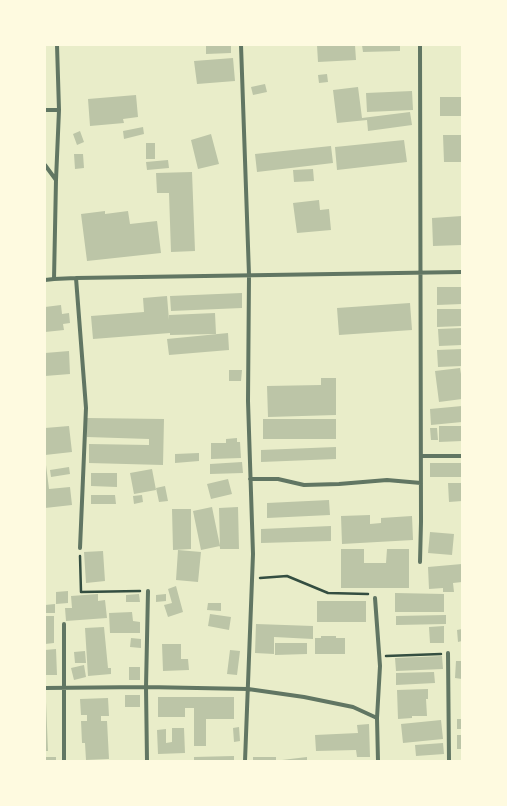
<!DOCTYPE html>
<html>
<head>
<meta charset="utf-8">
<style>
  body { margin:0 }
  #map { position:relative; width:507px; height:806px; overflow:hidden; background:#e9edc9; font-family:Karla,sans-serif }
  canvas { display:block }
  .frame { position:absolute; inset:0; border:46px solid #fefae0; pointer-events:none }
</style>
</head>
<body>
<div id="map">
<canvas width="507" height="806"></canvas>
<div class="frame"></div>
</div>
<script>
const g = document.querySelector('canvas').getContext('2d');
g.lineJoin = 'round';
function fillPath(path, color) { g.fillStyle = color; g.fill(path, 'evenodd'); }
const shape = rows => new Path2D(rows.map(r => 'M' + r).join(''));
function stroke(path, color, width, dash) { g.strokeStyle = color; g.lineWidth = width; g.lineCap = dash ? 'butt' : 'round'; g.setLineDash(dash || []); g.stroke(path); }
const building = shape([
  [206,45,231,45,231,53,206,54],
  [317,45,355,45,356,60,318,62],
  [362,45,400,45,400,51,363,52],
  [233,58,235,81,197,84,194,61],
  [327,74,328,82,319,83,318,75],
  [265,84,267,92,253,95,251,87],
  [358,87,362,118,410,112,412,125,368,131,367,120,337,123,333,90],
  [412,91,413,110,367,112,366,93],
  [136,95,138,117,123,119,124,123,90,126,88,99],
  [440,97,462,97,462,116,440,116],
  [143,127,144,134,124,139,123,131],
  [80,131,84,142,77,145,73,134],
  [211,134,219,164,198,169,191,140],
  [443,135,462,135,462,162,444,162],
  [404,140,407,162,337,170,335,147],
  [146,143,155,143,155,159,146,159],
  [331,146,333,163,257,172,255,154],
  [74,154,83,154,84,168,75,169],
  [168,160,169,168,147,170,146,162],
  [313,169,314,181,294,182,293,170],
  [192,172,195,251,171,252,169,193,157,193,156,173],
  [319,200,320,210,329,209,331,230,297,233,293,203],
  [105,211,105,214,128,211,130,224,157,221,161,253,87,261,81,214],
  [462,216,462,245,433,246,432,218],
  [437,287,462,287,462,304,437,305],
  [242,293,242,308,171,311,170,296],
  [167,296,169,320,169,315,215,313,216,334,170,335,170,333,93,339,91,316,144,312,143,298],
  [410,303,412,330,339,335,337,308],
  [61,305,62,314,69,313,70,323,63,324,64,330,45,332,45,307],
  [437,309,462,309,462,326,437,327],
  [462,328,462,345,439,346,438,329],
  [228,333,229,350,169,355,167,339],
  [462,349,462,366,438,367,437,350],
  [69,351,70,374,45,376,45,353],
  [460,368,461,374,462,374,462,399,439,402,435,371],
  [229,370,242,370,241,381,229,381],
  [321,378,336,378,336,415,268,417,267,386,321,385],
  [462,406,462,422,431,425,430,409],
  [87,418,164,419,163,465,89,463,89,444,149,445,149,439,87,437],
  [263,419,336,419,336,439,263,439],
  [69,426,72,452,45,455,45,428],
  [439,426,462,426,462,441,439,442],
  [430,428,437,428,438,440,431,440],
  [237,438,237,442,240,442,241,458,211,459,211,443,226,443,226,439],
  [336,447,336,459,261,462,261,450],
  [199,453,199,461,175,463,175,454],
  [242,462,243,473,210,474,210,464],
  [430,463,462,463,462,477,430,477],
  [45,465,46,465,49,489,70,487,72,505,45,508],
  [69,467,70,474,51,477,50,470],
  [152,469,156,490,134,494,130,473],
  [91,473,117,473,117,487,91,486],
  [228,479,232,494,211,499,207,484],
  [448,483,462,483,462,501,449,502],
  [165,486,168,501,159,502,156,488],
  [91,495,115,495,116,504,91,504],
  [142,495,143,502,134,504,133,496],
  [329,500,330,515,267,518,267,503],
  [212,507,220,546,201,550,193,511],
  [238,507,239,549,220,549,219,508],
  [172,509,191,509,191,549,173,550],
  [370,515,370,524,381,523,381,518,412,516,413,540,342,544,341,516],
  [331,526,331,541,261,543,261,529],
  [430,532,454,534,452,555,428,553],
  [341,549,364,549,364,563,386,563,387,549,409,549,409,588,341,588],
  [178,550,201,552,198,582,176,580],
  [103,551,105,581,86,583,84,552],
  [462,564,462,582,453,583,454,592,443,592,443,588,429,589,428,567],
  [176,586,183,612,168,617,164,605,172,603,168,589],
  [68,591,68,603,56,604,56,592],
  [395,593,444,594,444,612,395,612],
  [98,594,98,601,105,600,107,618,66,621,65,608,72,608,71,596],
  [139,594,140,602,126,602,126,595],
  [166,594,166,601,156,602,156,595],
  [317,601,366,601,366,622,317,622],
  [208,603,221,603,221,611,207,610],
  [55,604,55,613,45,613,45,605],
  [132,612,133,621,140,622,140,633,110,633,109,613],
  [210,614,231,617,229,630,208,626],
  [446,615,446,624,396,625,396,616],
  [45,616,54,616,54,643,45,644],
  [256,624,313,626,313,639,274,637,274,654,255,653],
  [444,626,444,643,430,643,429,627],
  [104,627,108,668,111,668,111,674,88,676,85,628],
  [462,629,462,641,458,642,457,630],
  [321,636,336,636,336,638,345,638,345,654,315,654,315,638,321,638],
  [131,638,141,639,141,648,130,647],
  [275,643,307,643,307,654,275,655],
  [162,644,181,644,181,659,188,659,189,670,163,671],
  [56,649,57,675,45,675,45,650],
  [230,650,240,651,237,675,227,674],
  [85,651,86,663,75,663,74,652],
  [442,656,443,669,396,671,395,658],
  [456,661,462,661,462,679,455,678],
  [84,665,86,677,74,680,71,668],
  [129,667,140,667,140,680,129,680],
  [434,672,435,683,396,685,396,673],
  [428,689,428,699,426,699,427,716,412,716,412,718,398,719,397,690],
  [125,695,140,695,140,707,125,707],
  [158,697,234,697,234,719,206,719,206,746,194,746,194,708,185,708,185,717,158,717],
  [108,698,109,716,101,716,101,721,107,721,109,759,86,760,85,743,82,743,81,721,87,721,87,715,81,715,80,699],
  [45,702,46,702,48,751,45,751],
  [457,719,462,719,462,729,457,729],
  [441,720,443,739,403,743,401,724],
  [369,724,370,757,357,757,356,750,316,751,315,735,358,733,357,725],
  [239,727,240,741,234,742,233,728],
  [172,728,184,728,185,753,158,754,157,730,166,729,166,743,172,742],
  [457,735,462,735,462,749,457,749],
  [443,743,444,754,416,756,415,745],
  [234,756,234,761,194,761,194,757],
  [45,757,56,757,56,761,45,761],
  [253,757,276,757,276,761,253,761],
  [307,757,307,761,282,761,282,760]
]);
const path = shape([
  [80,556,81,592,140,591],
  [260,578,287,576,328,593,368,594],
  [386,656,441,654]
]);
const minor = shape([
  [57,45,59,110,56,180,54,279,76,278,462,272],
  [241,45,249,275,248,401,253,554,245,761],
  [45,110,59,110],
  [45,165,56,180],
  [76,278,86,408,80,548],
  [45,280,54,279],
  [421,456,462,456],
  [250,479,278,479,304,485,339,484,387,480,421,483],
  [420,562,421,522,420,45],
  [375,598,380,666,377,718,378,761],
  [448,653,449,761],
  [45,688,146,687,248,689,304,697,353,707,377,718],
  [64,761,64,624],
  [147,761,146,687,148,591]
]);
fillPath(building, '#bcc5a7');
stroke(path, '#344e41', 2.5);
stroke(minor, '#617663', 4);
</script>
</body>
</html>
